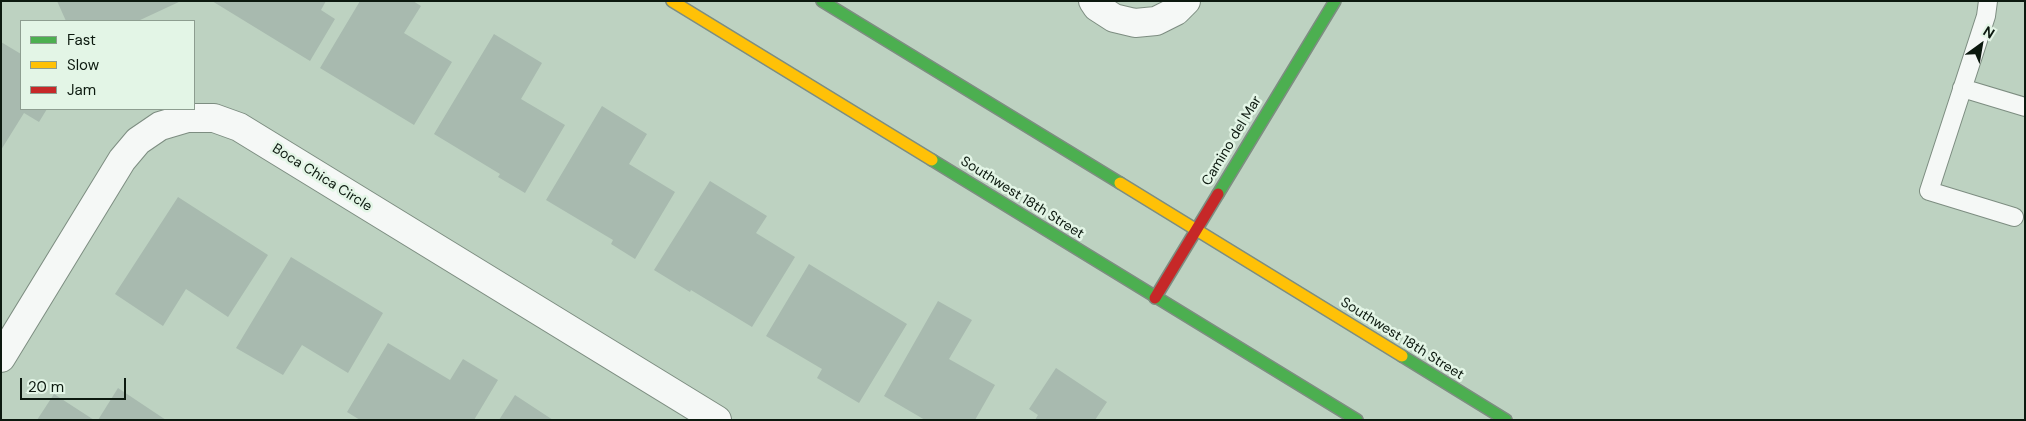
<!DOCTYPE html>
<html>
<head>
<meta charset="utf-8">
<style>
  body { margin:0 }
  #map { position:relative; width:2026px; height:421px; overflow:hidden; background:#bdd2c1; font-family:"DM Sans",sans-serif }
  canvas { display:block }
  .frame { position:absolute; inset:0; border:2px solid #0c190f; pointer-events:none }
  .legend { position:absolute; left:20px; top:20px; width:175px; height:90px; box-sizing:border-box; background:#e3f5e6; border:1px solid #8d9d90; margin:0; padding:6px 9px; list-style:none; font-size:15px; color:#0c190f }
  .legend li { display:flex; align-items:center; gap:10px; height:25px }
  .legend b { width:25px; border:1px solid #8d9d90 }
  .north { position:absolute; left:1956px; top:20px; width:50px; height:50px; -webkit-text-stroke:4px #e3f5e6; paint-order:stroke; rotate:32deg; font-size:14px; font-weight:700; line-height:20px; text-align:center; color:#0c190f }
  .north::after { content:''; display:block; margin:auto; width:18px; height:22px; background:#0c190f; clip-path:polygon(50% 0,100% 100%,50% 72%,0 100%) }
  .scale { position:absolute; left:20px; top:378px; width:106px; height:22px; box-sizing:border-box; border:2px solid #0c190f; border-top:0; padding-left:6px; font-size:15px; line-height:18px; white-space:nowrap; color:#0c190f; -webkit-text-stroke:4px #e3f5e6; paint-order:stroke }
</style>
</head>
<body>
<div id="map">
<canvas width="2026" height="421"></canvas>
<div class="frame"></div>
<ul class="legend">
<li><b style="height:6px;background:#4caf50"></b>Fast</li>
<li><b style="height:6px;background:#ffc107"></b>Slow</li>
<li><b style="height:6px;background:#c62828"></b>Jam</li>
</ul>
<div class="north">N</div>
<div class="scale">20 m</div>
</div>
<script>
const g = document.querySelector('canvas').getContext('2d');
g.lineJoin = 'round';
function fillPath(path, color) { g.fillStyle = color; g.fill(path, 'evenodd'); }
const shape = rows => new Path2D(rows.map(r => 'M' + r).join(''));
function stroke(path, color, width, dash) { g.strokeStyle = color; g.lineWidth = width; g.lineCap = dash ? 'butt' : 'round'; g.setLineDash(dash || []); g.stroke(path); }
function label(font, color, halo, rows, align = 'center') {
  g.font = font + ' "DM Sans",sans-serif'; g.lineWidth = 5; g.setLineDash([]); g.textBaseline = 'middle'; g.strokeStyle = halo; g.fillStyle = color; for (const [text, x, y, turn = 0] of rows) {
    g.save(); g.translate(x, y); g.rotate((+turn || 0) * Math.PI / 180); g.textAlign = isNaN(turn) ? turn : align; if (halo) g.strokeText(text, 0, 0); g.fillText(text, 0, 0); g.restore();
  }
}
const building = shape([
  [57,1,181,1,138,21,66,21],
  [212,1,326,1,321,10,335,19,310,61],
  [360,1,413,1,421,6,404,33,452,62,414,125,320,68],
  [494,34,542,63,521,99,565,125,525,193,498,177,500,174,434,134],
  [1,42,21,54,21,109,47,109,39,122,24,113,1,150],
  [602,106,647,134,629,164,675,192,635,259,611,244,613,240,546,200],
  [710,181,767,216,756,233,795,257,752,327,691,290,690,292,654,270],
  [178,197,268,255,228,317,186,289,163,326,115,294],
  [291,257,383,313,348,373,302,345,283,375,236,348],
  [809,264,907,324,859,403,817,378,822,369,766,336],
  [938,301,972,320,949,359,995,385,975,420,925,420,884,396],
  [388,343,450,380,463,359,498,380,474,420,360,420,347,412],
  [1056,368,1107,402,1095,420,1035,420,1038,415,1029,409],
  [118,388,166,420,98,420],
  [54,394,94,420,37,420],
  [515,395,553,420,499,420]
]);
const lane = shape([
  [1988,1,1986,16,1929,191,2014,217],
  [1962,88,2025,107]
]);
const street = shape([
  [1093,1,1097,7,1114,18,1135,23,1156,21,1176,11,1186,1],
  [1,358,122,160,138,141,160,126,187,118,214,118,239,127,717,420]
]);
const fast = shape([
  [822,1,1120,183],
  [932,160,1357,420],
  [1218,194,1335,1],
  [1402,356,1506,420]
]);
const slow = shape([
  [672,1,932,160],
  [1120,183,1402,356]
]);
const jam = shape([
  [1155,298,1218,194]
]);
const streetNames = [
  ["Camino del Mar",1232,141,-59],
  ["Boca Chica Circle",322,178,32],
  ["Southwest 18th Street",1022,198,32],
  ["Southwest 18th Street",1402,339,32]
];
fillPath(building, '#a8baaf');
stroke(lane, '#7d8d81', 20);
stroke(street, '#7d8d81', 30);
stroke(fast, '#7d8d81', 14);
stroke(slow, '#7d8d81', 14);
stroke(jam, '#7d8d81', 14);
stroke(lane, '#f5f8f6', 18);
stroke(street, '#f5f8f6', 28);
stroke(fast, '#4caf50', 11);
stroke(slow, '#ffc107', 11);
stroke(jam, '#c62828', 11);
label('14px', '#0c190f', '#e3f5e6', streetNames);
</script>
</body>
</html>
